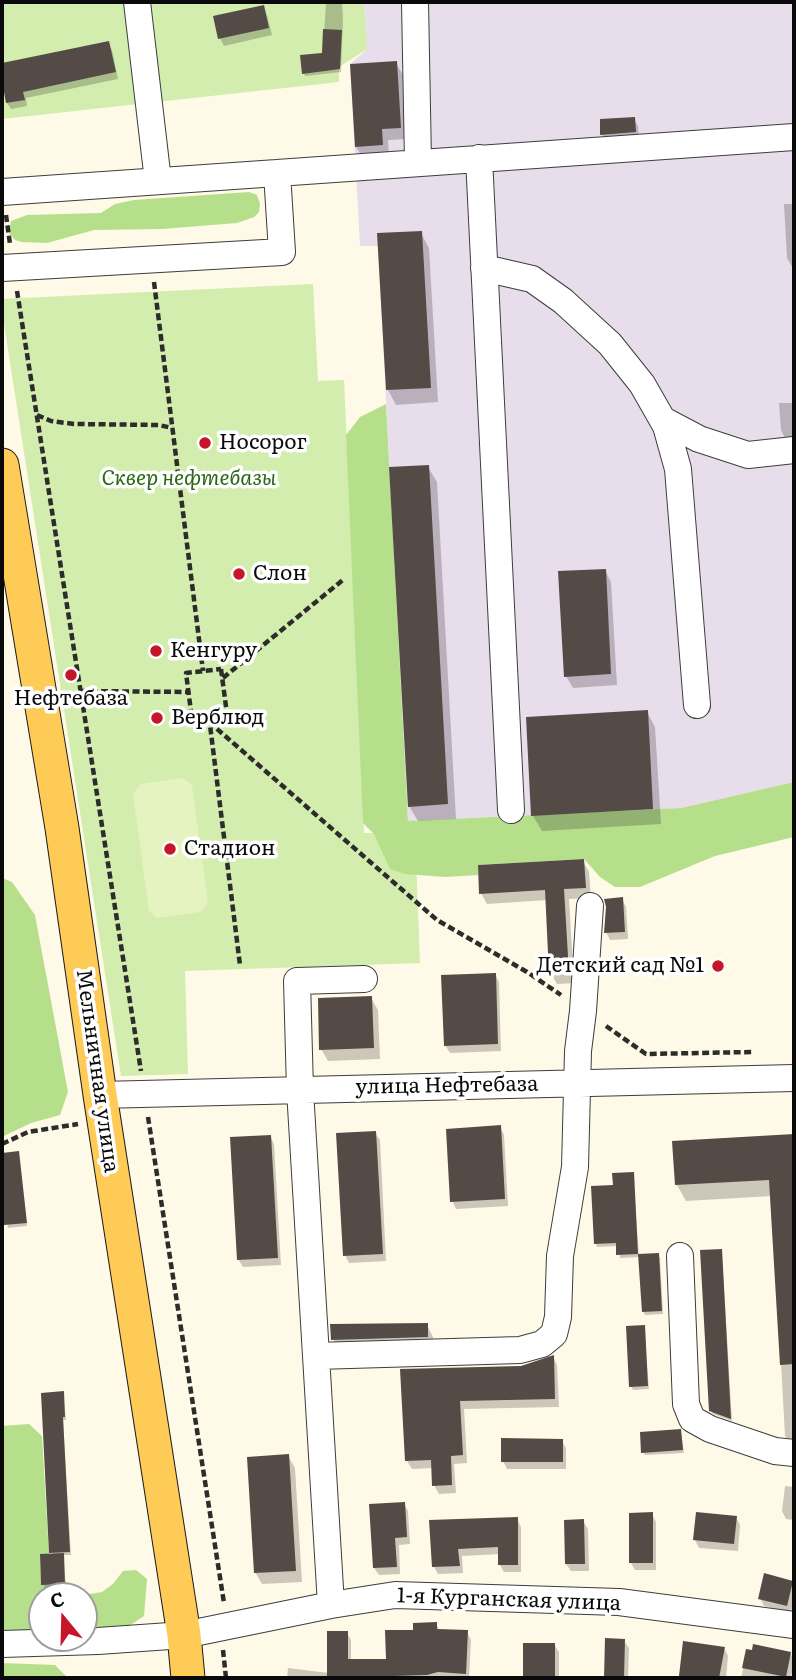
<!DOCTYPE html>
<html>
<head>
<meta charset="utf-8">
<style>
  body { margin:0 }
  #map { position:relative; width:796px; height:1680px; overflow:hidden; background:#fff9e7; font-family:Literata,serif }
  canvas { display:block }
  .frame { position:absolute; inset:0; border:4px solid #0a0a0a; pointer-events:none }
  .north { position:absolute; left:28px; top:1582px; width:70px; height:70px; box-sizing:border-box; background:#fff; border:2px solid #9d9d9d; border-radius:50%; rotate:341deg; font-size:19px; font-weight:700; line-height:28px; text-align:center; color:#0a0a0a }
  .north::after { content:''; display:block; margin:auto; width:24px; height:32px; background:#c6162a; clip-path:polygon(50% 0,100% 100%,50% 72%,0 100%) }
</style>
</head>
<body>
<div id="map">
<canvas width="796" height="1680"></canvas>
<div class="frame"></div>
<div class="north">С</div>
</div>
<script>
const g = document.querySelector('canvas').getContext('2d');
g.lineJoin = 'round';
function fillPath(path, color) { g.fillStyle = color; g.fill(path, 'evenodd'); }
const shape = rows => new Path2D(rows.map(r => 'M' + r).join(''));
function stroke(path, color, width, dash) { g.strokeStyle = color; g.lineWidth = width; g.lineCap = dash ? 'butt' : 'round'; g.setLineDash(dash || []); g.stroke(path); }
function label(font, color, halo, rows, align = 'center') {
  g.font = font + ' Literata,serif'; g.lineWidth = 7; g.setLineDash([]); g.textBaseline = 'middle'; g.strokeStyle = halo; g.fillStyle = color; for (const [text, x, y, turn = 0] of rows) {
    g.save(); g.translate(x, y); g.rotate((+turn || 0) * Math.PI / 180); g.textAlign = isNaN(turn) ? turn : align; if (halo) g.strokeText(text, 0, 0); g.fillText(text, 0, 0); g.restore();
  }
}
const industrial = shape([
  [364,2,794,2,794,782,681,808,408,821,378,246,360,246,350,64,367,49]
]);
const green = shape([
  [2,2,364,2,367,49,339,67,339,82,2,119],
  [313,284,318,381,344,380,364,833,415,833,420,963,185,971,188,1074,121,1076,2,311,2,299]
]);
const forest = shape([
  [249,192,257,195,260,204,259,212,254,217,237,223,162,229,94,230,47,243,22,242,15,240,9,233,11,221,27,215,101,213,115,204,134,200],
  [386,404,408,821,681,808,794,782,794,837,715,856,640,887,615,887,600,877,584,859,478,865,478,875,445,877,405,874,390,869,374,834,363,823,346,435,360,417],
  [2,878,12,882,35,915,68,1092,60,1115,31,1123,2,1137],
  [29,1424,42,1436,49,1554,40,1554,41,1585,65,1584,79,1596,102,1592,113,1584,123,1571,136,1570,147,1579,144,1616,126,1628,84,1634,84,1596,42,1596,42,1635,2,1636,2,1426],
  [2,1663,55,1665,68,1678,2,1678]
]);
const pitch = shape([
  [183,778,192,785,208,903,201,912,157,918,149,911,133,795,140,784]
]);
const shadow = shape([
  [321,2,342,2,343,18,341,72,305,76,304,73,323,54,326,2],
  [263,7,267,15,272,35,224,46,220,38],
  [108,43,112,50,118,79,26,98,27,106,11,109,7,103,2,65],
  [396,63,403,75,407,139,388,140,389,157,363,158,356,147],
  [634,119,638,126,639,139,607,142,602,134],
  [784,204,794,204,794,270,787,258],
  [421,233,429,248,438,402,396,405,388,390],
  [779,403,794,403,794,437,785,438,781,430],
  [428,467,437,482,456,819,418,821,409,806],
  [605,570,611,582,617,685,573,688,566,676],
  [647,712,655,727,661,824,542,831,533,816],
  [583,861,589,872,591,898,569,899,574,983,557,984,551,974,547,900,487,904,481,893],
  [622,899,626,907,628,939,610,940,606,932],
  [495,974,499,982,501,1051,450,1053,445,1045],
  [371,998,378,1010,380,1059,328,1061,321,1049],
  [500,1127,504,1135,508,1206,456,1209,452,1201],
  [375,1133,380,1140,386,1261,349,1263,345,1255],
  [270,1136,274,1144,281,1265,243,1267,238,1259],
  [794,1136,794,1451,785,1436,772,1196,686,1201,677,1185,674,1143],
  [18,1153,27,1226,8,1228,2,1186,2,1155],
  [633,1174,639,1256,658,1255,660,1258,663,1314,645,1315,643,1311,640,1257,620,1258,618,1246,597,1247,596,1244],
  [721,1250,722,1254,732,1421,713,1414,711,1410],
  [427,1325,433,1337,433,1348,339,1351,333,1339],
  [644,1327,649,1389,633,1390,631,1386],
  [553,1357,557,1365,559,1407,464,1409,467,1463,454,1464,456,1493,439,1494,434,1485,433,1468,412,1469,407,1461,402,1371,521,1367],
  [63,1393,66,1420,63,1420,71,1555,63,1555,66,1586,45,1588,43,1584,52,1555],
  [681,1432,684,1453,645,1455,643,1452],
  [562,1441,566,1448,566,1469,507,1469,503,1461],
  [288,1456,295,1468,302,1582,262,1584,255,1572],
  [785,1486,794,1487,794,1520,786,1519,782,1511],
  [404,1504,408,1511,410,1544,399,1545,400,1574,379,1575,374,1568],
  [652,1514,656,1522,656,1570,635,1570,631,1563],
  [736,1517,740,1525,738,1551,699,1548,695,1540],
  [517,1519,521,1527,521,1572,504,1572,500,1565,500,1554,462,1556,463,1573,438,1574,434,1567,431,1522],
  [583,1521,588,1529,589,1571,571,1571,566,1564],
  [792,1582,794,1599,791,1613,764,1606,760,1598],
  [436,1624,440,1631,467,1632,471,1640,469,1678,287,1678,288,1668,329,1673,347,1633,351,1640,351,1661,387,1661,415,1631],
  [607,1640,624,1641,629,1648,628,1678,605,1678],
  [525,1644,554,1644,559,1652,559,1678,524,1678],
  [724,1648,728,1656,726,1678,683,1678,681,1674],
  [747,1651,790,1653,794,1660,791,1678,741,1678]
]);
const building = shape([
  [264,5,269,28,218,39,213,16],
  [323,29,342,30,340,69,302,74,300,55,322,53],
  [109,41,116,72,23,92,25,100,6,103,2,81,2,63],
  [397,61,401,128,382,129,383,145,355,147,350,64],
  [635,117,636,132,600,135,600,119],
  [422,231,431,388,386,390,377,233],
  [429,465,448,804,408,807,389,467],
  [606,569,611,674,564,677,558,571],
  [648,710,653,809,531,816,526,717],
  [584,859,586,888,564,889,569,973,549,974,545,890,479,894,478,865],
  [623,897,625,932,604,933,606,907,604,899],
  [496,973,498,1044,444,1046,441,975],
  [372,996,374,1048,319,1050,318,998],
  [501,1125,505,1199,450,1202,446,1129],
  [376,1131,383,1254,343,1256,336,1133],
  [794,1134,794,1364,780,1365,769,1180,675,1185,672,1141],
  [271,1135,278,1258,237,1260,230,1137],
  [19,1151,27,1223,4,1225,2,1153],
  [634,1172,638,1254,616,1255,616,1243,594,1244,591,1186,613,1185,612,1173],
  [722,1249,731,1419,709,1411,700,1250],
  [659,1253,662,1311,642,1312,638,1254],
  [428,1323,428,1337,331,1340,330,1324],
  [645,1325,648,1386,629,1387,626,1326],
  [554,1355,555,1399,460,1401,463,1455,451,1456,452,1485,432,1486,431,1460,405,1461,400,1369,521,1366],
  [64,1391,65,1417,63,1417,70,1552,49,1553,41,1393],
  [681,1429,683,1450,641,1453,640,1432],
  [501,1438,563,1439,563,1462,501,1462],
  [289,1454,296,1571,254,1573,247,1457],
  [405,1502,407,1537,395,1538,397,1567,373,1568,369,1504],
  [653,1512,653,1563,629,1563,629,1513],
  [696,1512,737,1516,734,1544,693,1540],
  [518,1517,518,1565,498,1565,498,1547,458,1549,460,1566,432,1567,429,1520],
  [584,1519,585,1564,565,1564,564,1520],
  [64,1553,65,1584,41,1585,40,1554],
  [764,1573,793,1581,787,1606,758,1599],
  [437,1622,437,1629,468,1630,466,1674,438,1672,427,1675,327,1678,327,1631,348,1631,348,1659,386,1659,385,1630,413,1630,413,1623],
  [605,1638,625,1639,624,1678,604,1678],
  [683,1641,725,1647,719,1678,679,1676],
  [523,1643,555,1643,555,1678,523,1678],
  [753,1644,791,1652,786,1677,742,1668,746,1649,752,1650]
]);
const path = shape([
  [6,215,10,244],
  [154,282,203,671],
  [17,291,141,1071],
  [37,415,51,421,74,424,159,425,172,428],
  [221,669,227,714,192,719,186,673,221,669],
  [223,678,344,579],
  [80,691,189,692],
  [209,717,240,965],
  [209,722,437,920,527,972,561,995],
  [606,1026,646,1054,753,1052],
  [148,1117,224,1603],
  [2,1144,28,1132,78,1124],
  [223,1650,226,1678]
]);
const minor = shape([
  [137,2,158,181],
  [415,2,418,162],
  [479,158,511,810],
  [277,173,794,137],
  [2,192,277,173,282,252,2,268],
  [484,268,532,279,563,301,610,344,642,384,666,426,678,469,697,705],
  [663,420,699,439,748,455,794,450],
  [100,1095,794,1078],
  [680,1256,686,1404,692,1419,710,1429,775,1451,794,1453],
  [316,1356,520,1350,542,1344,554,1334,558,1317,560,1256,575,1167,578,1051,583,1011,590,906],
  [331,1605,300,1090,297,981,364,979],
  [2,1644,98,1641,184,1635,331,1605,395,1595,619,1602,794,1625]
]);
const major = shape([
  [2,465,62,828,100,1095,184,1635,188,1678]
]);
const markers = [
  [205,443,7,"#c6162a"],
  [239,574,7,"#c6162a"],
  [156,651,7,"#c6162a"],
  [71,675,7,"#c6162a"],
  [157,718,7,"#c6162a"],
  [170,849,7,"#c6162a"],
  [718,966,7,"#c6162a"]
];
const poiNames = [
  ["Носорог",219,443],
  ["Слон",253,574],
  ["Кенгуру",170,651],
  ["Нефтебаза",71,699,"center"],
  ["Верблюд",171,718],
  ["Стадион",184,849],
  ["Детский сад №1",704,966,"right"]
];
const parkNames = [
  ["Сквер нефтебазы",189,479]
];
const streetNames = [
  ["Мельничная улица",97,1071,82],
  ["улица Нефтебаза",447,1086,-1],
  ["1-я Курганская улица",509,1600,2]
];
fillPath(industrial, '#e8ddeb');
fillPath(green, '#d2edae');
fillPath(forest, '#b6df8c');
fillPath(pitch, '#e5f3c0');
fillPath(shadow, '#0003');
fillPath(building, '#544a46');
stroke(minor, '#3d3d3d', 28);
stroke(major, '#1b1b1b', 35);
stroke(path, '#2c2c2c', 4.5, [7, 3.5]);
stroke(minor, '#fff', 26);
stroke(major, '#ffcb57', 33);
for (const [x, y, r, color] of markers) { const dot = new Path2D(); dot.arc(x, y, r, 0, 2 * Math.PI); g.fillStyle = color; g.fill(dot); stroke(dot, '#fff', 2.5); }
label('21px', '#0a0a0a', '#fff', poiNames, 'left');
label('italic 21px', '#2c6716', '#fff', parkNames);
label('21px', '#0a0a0a', '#fff', streetNames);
</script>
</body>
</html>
